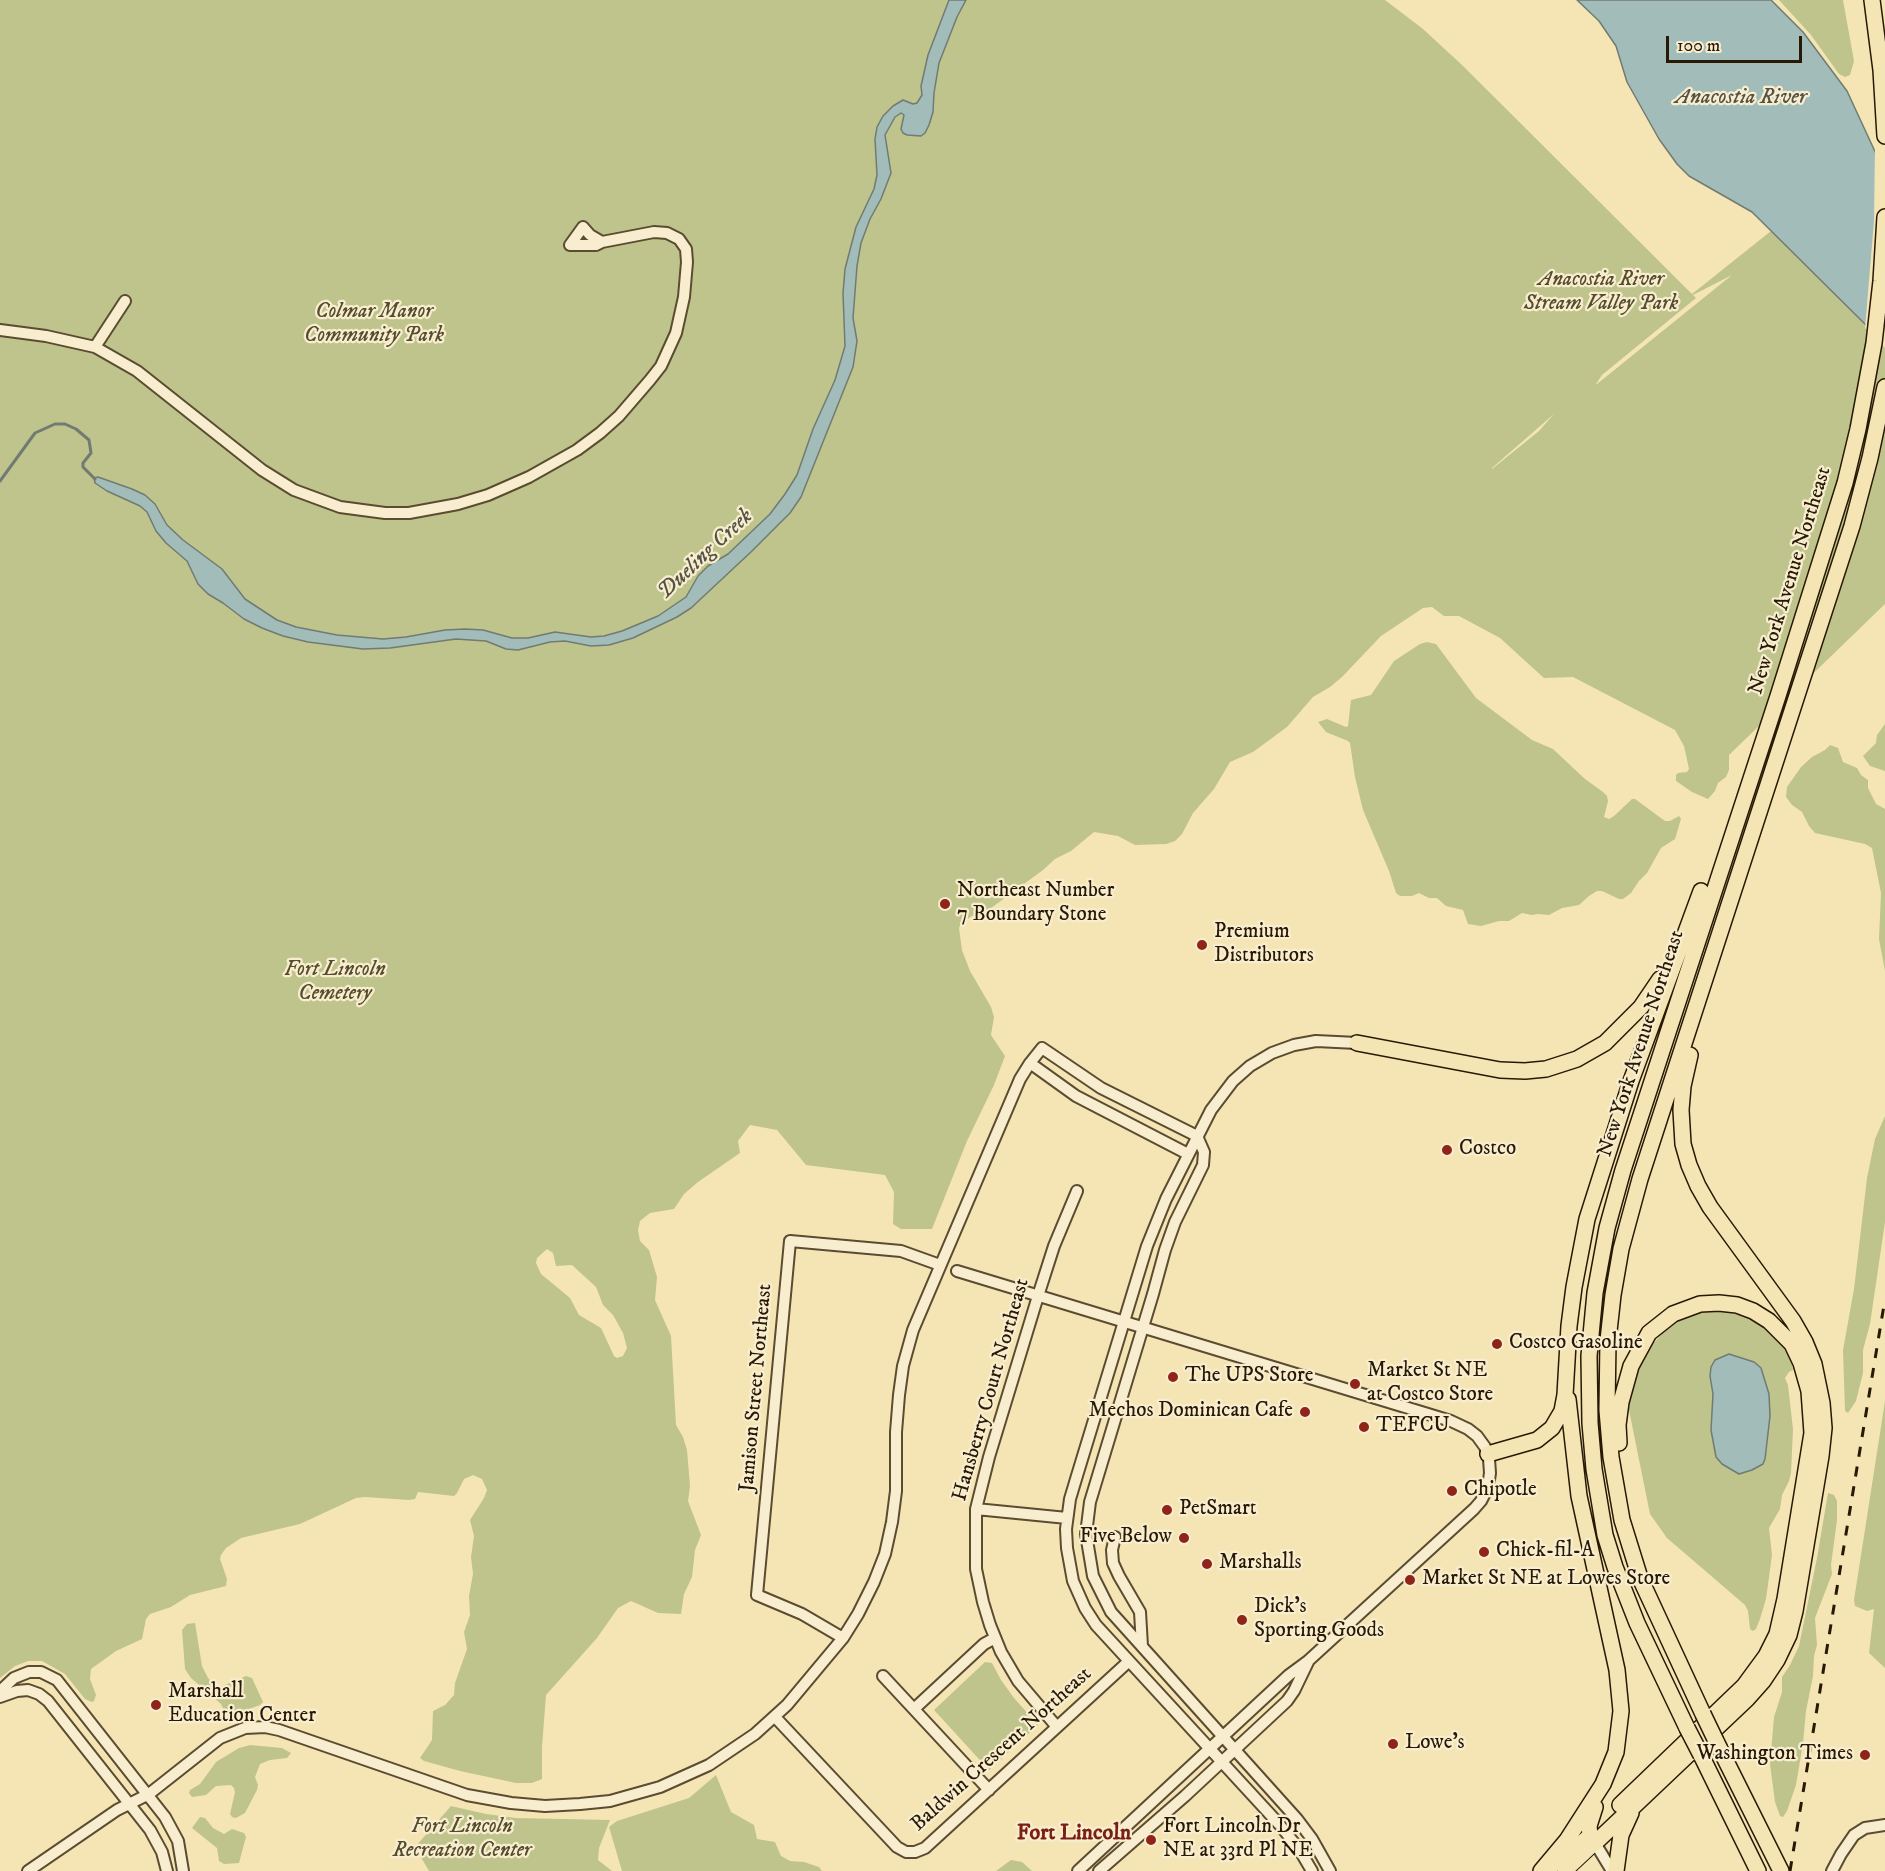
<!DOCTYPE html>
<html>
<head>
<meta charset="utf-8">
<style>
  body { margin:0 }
  #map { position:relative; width:1885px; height:1871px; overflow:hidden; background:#f5e5b5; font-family:"IM FELL DW Pica",serif }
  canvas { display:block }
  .scale { position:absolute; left:1666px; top:36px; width:136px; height:27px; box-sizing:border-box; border:3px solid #281905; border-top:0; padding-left:8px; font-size:18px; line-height:21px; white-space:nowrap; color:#281905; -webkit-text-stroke:4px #f8eecf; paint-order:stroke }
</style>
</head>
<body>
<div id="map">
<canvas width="1885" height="1871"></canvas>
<div class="scale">100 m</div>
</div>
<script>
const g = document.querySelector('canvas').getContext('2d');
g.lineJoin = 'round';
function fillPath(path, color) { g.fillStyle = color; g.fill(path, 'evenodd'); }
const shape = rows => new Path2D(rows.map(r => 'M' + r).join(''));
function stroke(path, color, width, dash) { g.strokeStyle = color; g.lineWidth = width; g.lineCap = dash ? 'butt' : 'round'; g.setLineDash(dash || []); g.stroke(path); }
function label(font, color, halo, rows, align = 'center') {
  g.font = font + ' "IM FELL DW Pica",serif'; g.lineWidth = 4.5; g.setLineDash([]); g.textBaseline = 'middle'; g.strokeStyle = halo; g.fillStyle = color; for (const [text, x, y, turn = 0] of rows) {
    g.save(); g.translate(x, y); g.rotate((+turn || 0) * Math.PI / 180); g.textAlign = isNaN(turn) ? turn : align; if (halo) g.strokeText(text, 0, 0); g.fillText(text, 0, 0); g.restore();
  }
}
const green = shape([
  [0,0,1385,0,1423,29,1461,64,1692,294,1771,231,1780,237,1885,345,1885,604,1729,755,1729,770,1726,777,1718,783,1715,791,1708,799,1692,792,1676,781,1676,775,1678,773,1687,772,1689,769,1684,746,1675,730,1573,677,1544,678,1500,638,1459,616,1444,616,1432,607,1423,608,1381,636,1342,677,1330,687,1313,697,1287,727,1253,752,1230,762,1214,789,1193,813,1182,834,1175,841,1166,844,1135,845,1118,836,1094,832,1071,851,1055,859,1043,870,987,911,972,916,961,923,959,928,962,950,970,971,991,1007,994,1017,991,1035,1005,1056,994,1085,967,1141,932,1229,901,1229,893,1224,894,1192,885,1175,806,1165,777,1130,750,1125,738,1141,740,1153,698,1182,684,1194,674,1209,650,1213,640,1221,638,1230,640,1241,649,1250,657,1277,655,1300,671,1336,676,1425,683,1437,687,1450,690,1486,688,1501,701,1535,695,1550,692,1577,684,1594,681,1614,658,1613,631,1601,618,1608,597,1638,546,1695,542,1747,542,1779,532,1783,516,1783,460,1771,424,1761,420,1758,432,1740,433,1711,445,1705,454,1695,455,1683,467,1649,464,1632,470,1615,469,1596,473,1574,471,1557,474,1536,470,1520,484,1498,487,1490,482,1479,473,1475,464,1479,457,1493,454,1496,418,1492,415,1499,409,1500,365,1497,356,1498,300,1524,241,1538,226,1548,221,1555,220,1559,227,1579,226,1586,190,1595,171,1607,150,1614,146,1619,142,1639,116,1651,91,1669,90,1679,96,1695,94,1701,92,1702,85,1699,65,1674,42,1661,28,1661,15,1666,0,1678],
  [1732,275,1597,384,1596,384,1602,375,1696,298,1693,295],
  [1554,414,1539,431,1492,469,1492,468],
  [547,1249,553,1253,556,1266,572,1265,596,1287,603,1305,613,1315,623,1333,627,1348,623,1356,617,1358,614,1356,601,1328,579,1315,570,1298,541,1274,536,1263,537,1258],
  [1779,0,1843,0,1854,61,1850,75,1845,77,1839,74,1811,35],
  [1427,642,1436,644,1476,698,1532,740,1553,749,1585,779,1603,792,1607,796,1608,801,1604,817,1609,819,1614,816,1632,799,1635,799,1665,821,1670,821,1679,816,1681,819,1675,839,1661,848,1647,873,1639,881,1631,893,1623,899,1619,899,1602,891,1597,891,1589,896,1579,905,1562,908,1549,915,1538,914,1532,915,1522,913,1509,921,1499,921,1481,926,1468,924,1463,910,1446,906,1437,898,1429,898,1419,893,1412,896,1400,896,1396,893,1389,871,1363,810,1355,777,1350,743,1348,741,1326,732,1318,722,1327,719,1346,727,1348,726,1351,700,1371,695,1394,661,1420,644],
  [1885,724,1885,771,1870,766,1863,756,1876,743,1877,735],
  [1830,745,1838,748,1843,762,1857,768,1861,775,1868,780,1868,788,1876,804,1885,809,1885,971,1879,939,1881,893,1872,848,1865,844,1815,833,1809,826,1802,812,1792,805,1786,797,1787,787,1801,767,1812,757,1825,750],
  [1885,1116,1885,1222,1870,1324,1863,1350,1863,1373,1856,1401,1848,1413,1845,1411,1843,1350,1854,1289,1867,1178,1875,1139],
  [1722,1310,1758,1321,1778,1338,1791,1359,1793,1370,1789,1372,1785,1378,1788,1385,1793,1429,1791,1473,1789,1481,1782,1495,1780,1509,1769,1528,1772,1555,1766,1599,1760,1619,1756,1629,1753,1631,1750,1629,1748,1611,1745,1605,1667,1538,1650,1514,1628,1405,1634,1381,1646,1352,1672,1322,1689,1314],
  [1885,1401,1885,1668,1869,1653,1874,1609,1867,1611,1855,1606,1854,1600],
  [1828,1493,1834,1495,1837,1501,1837,1520,1831,1565,1832,1574,1815,1618,1817,1645,1814,1656,1813,1676,1806,1711,1803,1743,1796,1785,1787,1811,1783,1817,1780,1816,1775,1802,1770,1764,1774,1717,1782,1692,1782,1677,1790,1665,1799,1646,1817,1558],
  [195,1623,202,1666,208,1678,215,1685,220,1687,246,1676,252,1678,263,1702,260,1705,235,1714,228,1714,225,1712,221,1704,191,1678,185,1669,182,1630,187,1624],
  [985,1662,992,1663,1001,1680,1014,1698,1038,1725,989,1770,934,1710],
  [250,1745,282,1748,291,1753,287,1758,270,1760,260,1764,255,1777,258,1785,257,1790,245,1813,236,1818,232,1817,230,1814,235,1792,234,1788,231,1785,216,1786,206,1795,192,1797,189,1793,190,1790,200,1784,216,1762,239,1748],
  [716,1775,731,1812,754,1825,757,1839,775,1842,781,1856,790,1861,804,1862,819,1867,822,1871,622,1871,609,1827,617,1821,689,1798],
  [451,1806,486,1814,516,1818,610,1820,599,1848,598,1860,612,1871,429,1871,415,1847],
  [200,1817,205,1818,213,1828,224,1834,232,1829,244,1833,246,1837,239,1863,224,1864,219,1861,217,1848,192,1828],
  [1011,1860,1022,1862,1032,1871,996,1871]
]);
const water = shape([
  [949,0,966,0,957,17,939,63,934,93,933,112,929,125,925,133,921,136,907,135,903,133,901,129,904,115,901,113,895,117,885,135,891,173,881,199,870,219,861,243,857,266,853,318,857,341,853,367,801,497,790,513,752,551,691,608,677,617,633,638,609,645,591,646,565,641,550,642,518,650,506,649,486,641,456,639,390,648,363,649,308,642,283,636,262,628,244,619,223,603,208,594,198,584,187,561,166,543,156,531,147,512,140,506,107,491,95,483,94,478,98,477,132,489,145,495,155,504,167,525,183,540,222,569,245,599,277,620,296,627,337,635,383,639,406,637,445,630,465,629,483,630,512,638,528,638,555,632,591,637,604,636,622,631,658,616,686,597,698,576,708,566,728,554,770,514,785,494,797,475,813,429,835,380,845,346,843,293,845,269,856,227,874,189,877,175,875,139,877,127,883,116,893,106,903,100,913,104,917,103,922,95,921,86,928,55,949,0],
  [1577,0,1771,0,1803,32,1847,91,1878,158,1870,329,1752,212,1689,176,1677,164,1659,139,1627,82,1616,46,1599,21,1577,0],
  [1729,1354,1754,1362,1761,1368,1769,1394,1770,1416,1765,1459,1763,1464,1752,1470,1739,1474,1722,1464,1716,1457,1711,1430,1713,1394,1710,1376,1711,1367,1715,1360,1729,1354]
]);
const pier = shape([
  [1875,145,1880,156,1885,161,1885,348,1865,328,1874,221]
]);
const stream = shape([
  [0,481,35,433,55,424,65,424,76,429,89,440,91,453,83,463,83,467,95,479]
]);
const minor = shape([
  [570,245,596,245,602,242],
  [0,330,46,336,95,347,125,301],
  [95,347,137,371,262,470,294,490,340,507,385,513,409,513,458,504,488,495,529,477,577,450,600,433,619,416,650,380,661,366,676,333,684,297,687,262,686,249,679,239,667,233,654,232,602,242,590,235,583,227,570,245],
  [1030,1063,1076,1096,1188,1154],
  [957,1271,1451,1421,1468,1429,1477,1436,1485,1447,1489,1459,1490,1473,1488,1487,1481,1501,1474,1509,1308,1661,1289,1675,1078,1871],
  [976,1509,1067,1518],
  [1115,1537,1112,1550,1113,1563,1119,1576,1140,1612,1142,1646],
  [843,1638,802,1614,757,1595,790,1241,901,1251,940,1265],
  [883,1676,989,1790],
  [0,1691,14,1678,29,1672,41,1672,57,1680,165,1817,178,1841,183,1871],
  [0,1697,17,1691,28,1690,39,1694,48,1701,150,1830,162,1852,167,1871],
  [914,1709,984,1644,995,1638],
  [775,1717,897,1847,906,1852,915,1852,925,1848,1128,1662],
  [1057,1727,1018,1681,1001,1652,990,1625,983,1602,976,1569,976,1509,989,1457,1038,1296,1054,1246,1077,1191],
  [1592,1838,1612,1871],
  [28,1871,117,1810,149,1794,220,1738,245,1728,265,1727,279,1730,467,1795,511,1803,545,1806,580,1804,610,1801,660,1787,709,1765,755,1734,787,1705,843,1638,858,1614,874,1582,885,1554,892,1522,896,1491,896,1432,899,1395,903,1366,913,1330,1020,1079,1030,1063,1042,1048,1101,1088,1197,1136,1204,1152,1203,1165,1175,1222,1165,1250,1153,1294,1090,1502,1086,1534,1093,1576,1111,1612,1297,1819,1312,1839,1330,1871],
  [1099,1871,1185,1796,1287,1701,1294,1691,1308,1662],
  [1312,1871,1299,1849,1279,1824,1096,1625,1085,1608,1073,1581,1067,1548,1066,1529,1070,1499,1076,1479,1147,1246,1166,1199,1211,1110,1233,1081,1250,1066,1272,1053,1294,1045,1316,1041,1357,1043],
  [1832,1871,1841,1854,1854,1835,1865,1828,1885,1825]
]);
const major = shape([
  [1545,1871,1565,1857,1590,1835],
  [1565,1871,1594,1844]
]);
const highway = shape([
  [1872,0,1881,70,1885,136],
  [1357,1043,1500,1070,1525,1071,1546,1069,1577,1059,1605,1043,1641,1007,1660,979],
  [1619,1443,1618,1425,1621,1402,1631,1366,1649,1333,1673,1314,1700,1304,1719,1303,1737,1305,1753,1311,1769,1321,1792,1344,1801,1363,1809,1391,1812,1433,1785,1599,1777,1634,1766,1656,1744,1686,1620,1805],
  [1488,1454,1537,1440,1552,1428,1562,1411,1565,1395,1569,1326,1574,1287,1587,1219,1631,1081,1701,891],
  [1703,1714,1640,1578,1622,1520,1611,1457,1607,1410,1608,1340,1613,1295,1621,1249,1640,1179,1852,526,1870,458,1885,387],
  [1687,1728,1637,1623,1615,1567,1605,1535,1594,1469,1590,1423,1589,1356,1595,1293,1607,1228,1623,1170,1778,696,1845,483,1858,429,1874,343,1881,281,1885,217],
  [1716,1741,1781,1871],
  [1701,1755,1758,1871],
  [1590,1835,1589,1826,1595,1807],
  [1595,1843,1747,1699,1763,1681,1777,1660,1789,1635,1795,1611,1821,1456,1824,1428,1822,1403,1814,1364,1805,1342,1793,1321,1710,1207,1698,1186,1689,1165,1683,1144,1681,1110,1683,1086,1690,1055],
  [1541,1871,1567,1840,1603,1784,1616,1752,1621,1711,1617,1670,1579,1496,1568,1399],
  [1616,1871,1621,1835,1631,1813]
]);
const rail = shape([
  [1790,1871,1885,1299]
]);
const highwayBridge = shape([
  [1703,1714,1716,1741],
  [1687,1728,1701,1755]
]);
const markers = [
  [945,904,6,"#8f2418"],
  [1202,945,6,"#8f2418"],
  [1447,1150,6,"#8f2418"],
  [1497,1344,6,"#8f2418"],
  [1173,1377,6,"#8f2418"],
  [1355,1384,6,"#8f2418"],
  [1305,1412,6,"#8f2418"],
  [1364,1427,6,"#8f2418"],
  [1452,1491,6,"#8f2418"],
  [1167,1510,6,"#8f2418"],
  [1184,1538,6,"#8f2418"],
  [1484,1552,6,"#8f2418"],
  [1207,1564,6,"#8f2418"],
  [1410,1580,6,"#8f2418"],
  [1242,1620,6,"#8f2418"],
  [156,1705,6,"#8f2418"],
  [1393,1744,6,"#8f2418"],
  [1865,1755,6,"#8f2418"],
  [1151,1840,6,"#8f2418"]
];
const parkNames = [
  ["Anacostia River",1601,281],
  ["Stream Valley Park",1601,305],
  ["Colmar Manor",374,313],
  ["Community Park",374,337],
  ["Fort Lincoln",335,971],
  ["Cemetery",335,995],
  ["Fort Lincoln",462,1828],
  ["Recreation Center",462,1852]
];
const streetNames = [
  ["New York Avenue Northeast",1791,581,-73],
  ["New York Avenue Northeast",1642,1044,-72],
  ["Jamison Street Northeast",757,1388,-85],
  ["Hansberry Court Northeast",992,1390,-74],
  ["Baldwin Crescent Northeast",1002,1750,-42]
];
const poiNames = [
  ["Northeast Number",957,892],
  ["7 Boundary Stone",957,916],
  ["Premium",1214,933],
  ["Distributors",1214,957],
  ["Costco",1459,1150],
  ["Costco Gasoline",1509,1344],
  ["Market St NE",1367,1372],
  ["at Costco Store",1367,1396],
  ["The UPS Store",1185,1377],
  ["Mechos Dominican Cafe",1293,1412,"right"],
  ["TEFCU",1376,1427],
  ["Chipotle",1464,1491],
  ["PetSmart",1179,1510],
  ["Five Below",1172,1538,"right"],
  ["Chick-fil-A",1496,1552],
  ["Marshalls",1219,1564],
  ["Market St NE at Lowes Store",1422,1580],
  ["Dick's",1254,1608],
  ["Sporting Goods",1254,1632],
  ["Marshall",168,1693],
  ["Education Center",168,1717],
  ["Lowe's",1405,1744],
  ["Washington Times",1853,1755,"right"],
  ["Fort Lincoln Dr",1163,1828],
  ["NE at 33rd Pl NE",1163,1852]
];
const waterNames = [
  ["Anacostia River",1741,98],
  ["Dueling Creek",706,555,-43]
];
const neighbourhoodNames = [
  ["Fort Lincoln",1074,1834]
];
fillPath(green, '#bec48c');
fillPath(water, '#a2bcba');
stroke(water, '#717b72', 1.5);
fillPath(pier, '#f5e5b5');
stroke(stream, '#717b72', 3);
stroke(minor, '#5b4c31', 14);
stroke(major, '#281905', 16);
stroke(highway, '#281905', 18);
stroke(minor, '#f8eecf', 10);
stroke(major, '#f5e5b5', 14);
stroke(highway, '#f5e5b5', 15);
stroke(rail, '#281905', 3, [10, 10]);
stroke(highwayBridge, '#281905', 18, []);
stroke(highwayBridge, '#f5e5b5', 15);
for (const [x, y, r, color] of markers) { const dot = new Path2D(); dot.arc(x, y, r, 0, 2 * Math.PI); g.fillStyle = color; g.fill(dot); stroke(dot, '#f8eecf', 2); }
label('italic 21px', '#554c2e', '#f8eecf', parkNames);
label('21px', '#281905', '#f8eecf', streetNames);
label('21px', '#281905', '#f8eecf', poiNames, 'left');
label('italic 22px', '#535244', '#f8eecf', waterNames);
label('bold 22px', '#7a1f14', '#f8eecf', neighbourhoodNames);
</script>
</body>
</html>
